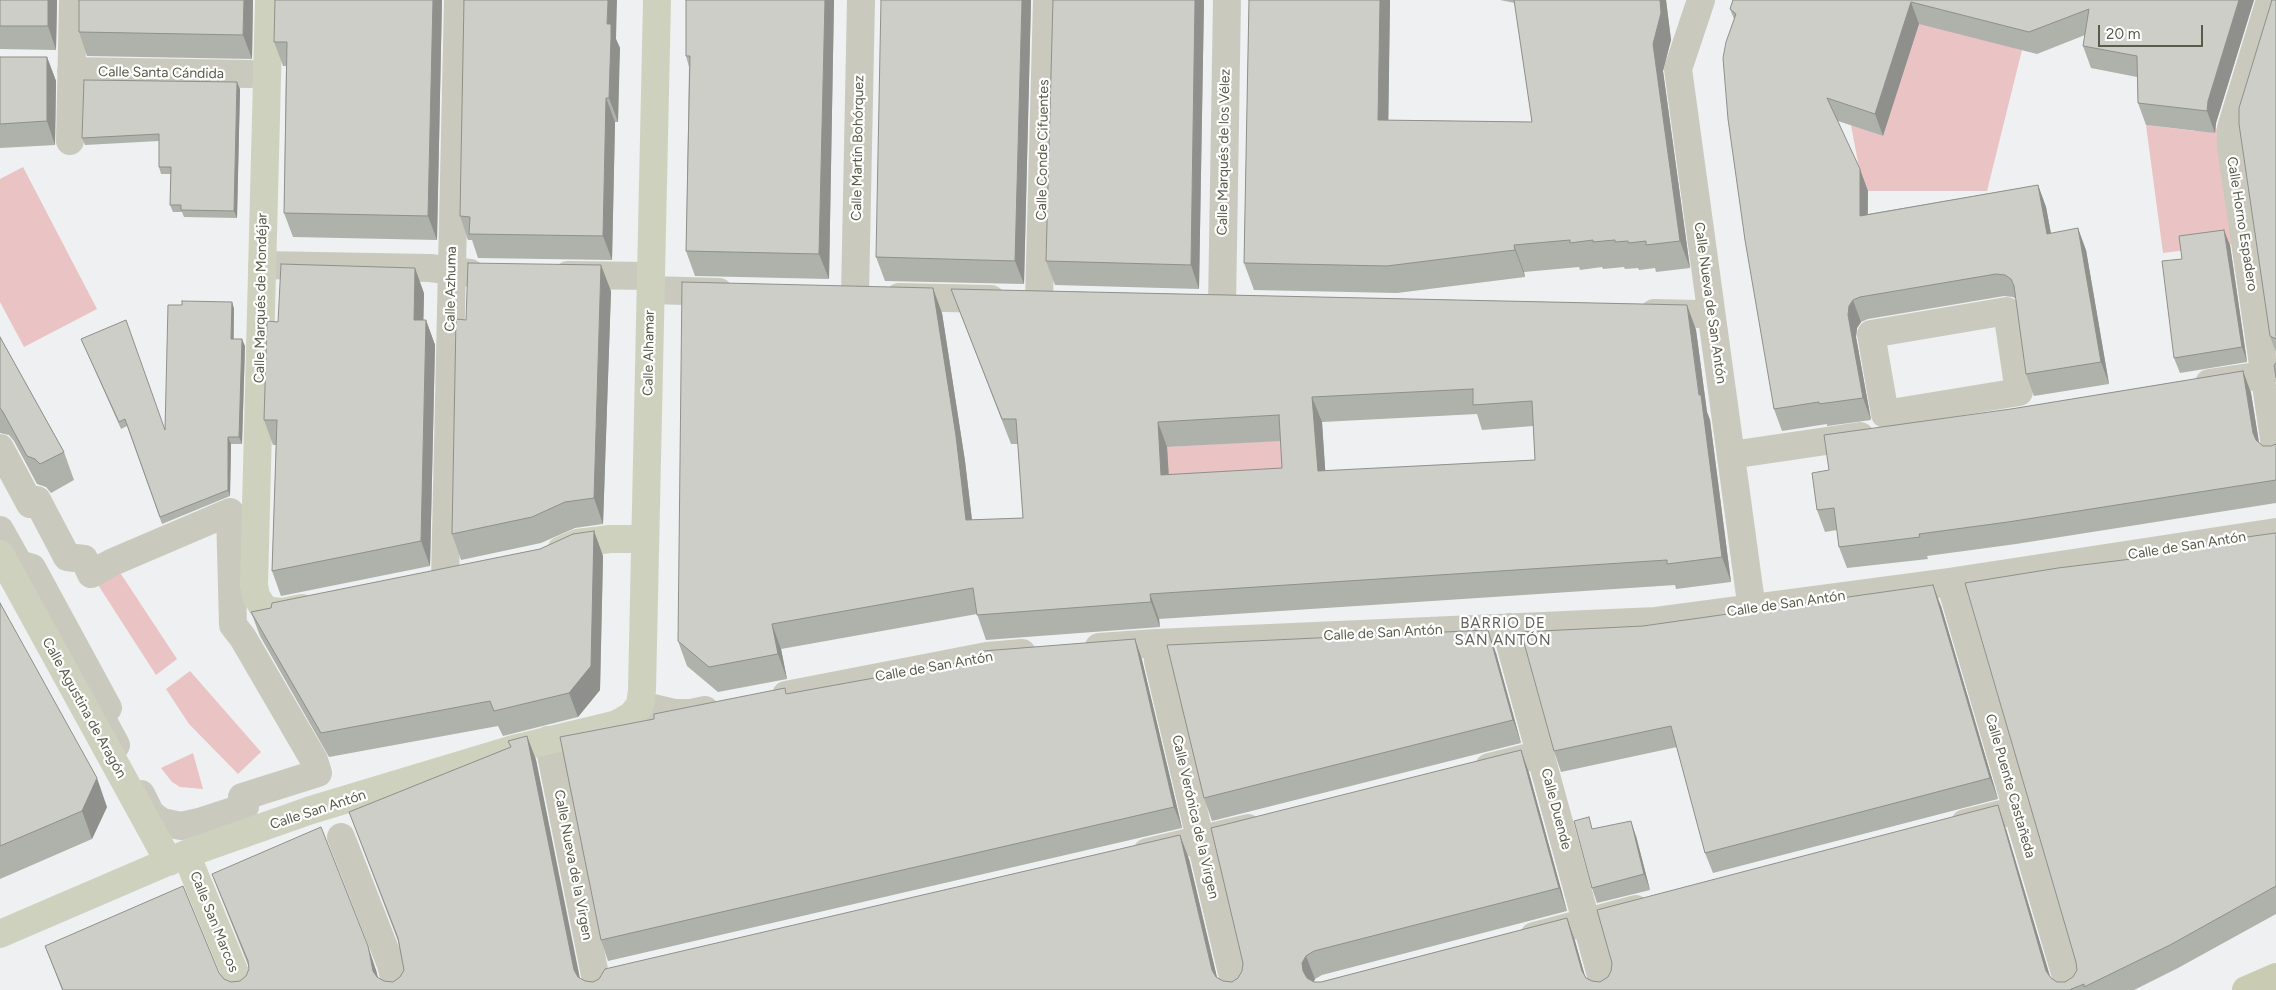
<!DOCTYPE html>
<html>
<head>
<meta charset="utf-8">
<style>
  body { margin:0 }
  #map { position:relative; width:2276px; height:990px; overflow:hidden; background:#eff0f2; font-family:Figtree,sans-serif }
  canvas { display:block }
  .scale { position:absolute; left:2098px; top:25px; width:105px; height:22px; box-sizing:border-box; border:2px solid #595b49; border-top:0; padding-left:6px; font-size:15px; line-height:18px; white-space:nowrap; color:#595b49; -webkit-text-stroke:4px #fff; paint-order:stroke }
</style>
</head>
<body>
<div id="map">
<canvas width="2276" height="990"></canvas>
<div class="scale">20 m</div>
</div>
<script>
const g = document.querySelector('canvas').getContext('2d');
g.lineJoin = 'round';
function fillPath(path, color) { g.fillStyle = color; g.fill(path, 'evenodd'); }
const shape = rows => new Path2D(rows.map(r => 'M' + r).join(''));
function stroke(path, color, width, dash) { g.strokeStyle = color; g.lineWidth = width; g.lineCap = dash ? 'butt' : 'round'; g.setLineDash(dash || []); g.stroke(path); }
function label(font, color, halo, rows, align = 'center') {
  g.font = font + ' Figtree,sans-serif'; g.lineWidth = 4.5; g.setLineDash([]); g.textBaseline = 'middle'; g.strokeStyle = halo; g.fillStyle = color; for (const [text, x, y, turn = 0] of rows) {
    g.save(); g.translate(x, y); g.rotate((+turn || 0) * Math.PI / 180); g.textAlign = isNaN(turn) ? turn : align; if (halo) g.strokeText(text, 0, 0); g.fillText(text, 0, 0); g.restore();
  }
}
const green = shape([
  [1921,18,2022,50,1987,191,1868,191,1860,173,1851,125,1883,136],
  [2146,125,2195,131,2196,126,2221,129,2234,244,2163,253],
  [23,167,97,309,24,347,0,302,0,179],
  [1288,440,1291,493,1130,520,1167,447],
  [113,562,177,659,156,675,91,574],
  [190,671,261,752,238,774,189,724,166,689],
  [193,753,203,789,180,787,172,782,161,768]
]);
const street = shape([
  [1701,0,1678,69,1752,610],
  [2270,0,2231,128,2231,147,2276,453],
  [71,71,250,74],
  [70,141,73,0],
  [262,265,430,268,470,273],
  [568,275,651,276],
  [651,290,719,292],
  [855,295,861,0],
  [899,297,991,299],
  [1039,300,1047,0],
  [1222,305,1227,0],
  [2007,311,2019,392,1885,414,1871,334,2007,311],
  [1654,313,1696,314,1711,312],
  [2209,383,2276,373],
  [0,448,30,504,37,500,67,557,84,559,91,574,113,562,230,512,233,625,243,638,314,760,318,773,242,797,245,807,199,822,181,826,162,822,151,814,141,794],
  [1731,455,1860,436],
  [0,530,19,564,32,568,108,708,100,715,116,745],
  [445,579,458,0],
  [1950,582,2070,990],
  [1509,627,1510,644,1605,990],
  [1156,643,1158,661,1236,990],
  [1099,647,1156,643,1656,621,1950,582,2276,532],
  [786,695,987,656,1022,653],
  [640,705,674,713,691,713,705,710],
  [548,740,598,990],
  [1489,767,1541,754],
  [1965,823,2017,810],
  [341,837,391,965,397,990],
  [1147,852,1248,828],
  [1534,936,1636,909]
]);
const secondary = shape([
  [269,0,254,585,256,596,263,607,271,611,283,612,302,608],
  [561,550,577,543,610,539,645,539],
  [0,554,169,862],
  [186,854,242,990],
  [0,934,186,854,311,810,517,748,617,724,631,716,640,705,642,690,657,0]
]);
const primary = shape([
  [2246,990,2276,977]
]);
const wall = shape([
  [0,0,57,0,56,50,0,49],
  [253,0,252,59,87,56,79,32],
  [442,0,437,240,293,237,284,213,286,66,283,66,274,42],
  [686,0,834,0,829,279,695,276,686,251,689,67,686,56],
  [1031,0,1024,284,885,281,876,257],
  [1204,0,1199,289,1055,285,1046,261],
  [1249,0,1390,0,1388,120,1532,122,1515,3,1500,0,1666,0,1671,40,1663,71,1690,268,1656,272,1655,268,1639,270,1638,268,1625,269,1624,267,1603,269,1602,267,1580,270,1579,267,1524,272,1525,277,1397,293,1254,290,1244,263],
  [1733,0,2254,0,2216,123,2215,133,2146,125,2138,103,2137,77,2091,68,2083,46,2085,35,2037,54,1919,24,1883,136,1838,121,1868,191,1868,214,2038,185,2046,207,2051,233,2086,250,2109,384,2034,396,2026,374,2016,299,2013,297,2004,296,1868,319,1861,322,1857,328,1856,337,1871,420,1827,426,1827,424,1782,431,1774,409,1734,19,1730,9],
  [2276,0,2276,353,2270,336],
  [616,39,620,48,619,62,618,122,615,122,612,260,478,258,472,240,468,240,460,216],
  [0,57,47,57,56,81,55,145,0,148],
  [240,89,237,218,184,217,182,212,173,212,170,205,171,174,161,174,159,167,159,141,85,145,82,138],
  [2230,245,2247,362,2180,373,2174,358,2182,259],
  [951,289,1687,305,1696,330,1707,412,1710,420,1731,582,1676,589,1675,585,1159,619,1160,627,986,640,977,614,781,649,787,679,718,692,687,666,678,641,942,313,965,461,972,520,1023,518,1018,444,1011,444],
  [1477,414,1482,430,1533,426,1535,460,1325,471,1322,422],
  [1281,441,1282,468,1169,475,1167,447],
  [611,291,603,524,575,528,541,543,461,560,452,534,466,320],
  [424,293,423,320,426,320,435,345,430,566,281,596,272,571,276,445,273,445,264,420,278,322],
  [232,302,234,309,234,339,245,346,242,444,231,444,230,496,162,524,127,426,121,429,81,339,165,430,182,305],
  [0,337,64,452,74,480,51,493,46,487,37,484,14,441,9,435,0,433],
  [2243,371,2251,393,2259,443,2263,446,2271,446,2276,444,2276,503,2016,544,1927,556,1928,559,1847,568,1839,547,1837,530,1825,532,1817,510,1829,470,2011,409],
  [594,531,603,556,600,690,578,717,503,736,498,726,329,757,260,636,251,612,540,549],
  [2276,533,2276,914,2178,968,2134,990,62,990,45,946,219,973,224,979,231,982,240,981,246,976,249,969,248,965,221,897,212,874,376,970,378,978,384,981,393,982,400,977,404,970,398,941,349,812,511,747,508,741,527,736,536,760,580,978,585,981,593,982,1189,859,1217,978,1223,981,1232,982,1238,978,1521,750,1529,773,1567,911,1322,975,1315,979,1314,982,1321,982,1567,918,1575,941,1585,977,1592,981,1600,982,2006,829,2050,976,2051,978,2057,982,2065,982,2073,977,2077,970,2156,556],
  [0,603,107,807,92,839,0,879],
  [1941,606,1998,799,1713,873,1705,853,1677,747,1561,772,1554,751,1643,626],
  [1135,639,1142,660,1182,828,608,961,601,940,787,694],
  [1496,653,1521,743,1212,821,1204,798],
  [1636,836,1650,890,1597,903,1592,888]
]);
const shadedWall = shape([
  [48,0,57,0,56,50,48,26],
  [244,0,253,0,252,59,243,35],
  [433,0,442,0,437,240,428,216],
  [608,0,617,0,616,39,620,48,618,122,609,98,607,24],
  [825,0,834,0,829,279,819,254],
  [1022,0,1031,0,1024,284,1015,261],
  [1195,0,1204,0,1199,289,1191,265],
  [1380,0,1390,0,1388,147,1378,120],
  [1660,0,1666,0,1671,40,1663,71,1690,268,1680,241,1653,44],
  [2239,0,2254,0,2216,123,2215,133,2207,111,2208,101],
  [1911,2,1919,24,1883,136,1875,114],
  [47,57,56,81,55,145,47,121],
  [237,82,240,89,237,218,234,211],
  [606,98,615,122,612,260,603,236],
  [1860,169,1868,191,1867,238,1860,216],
  [2038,185,2046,207,2055,256,2047,234],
  [2078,228,2086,250,2109,384,2101,362],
  [2224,230,2230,245,2247,362,2242,347],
  [1514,245,1524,272,1525,277,1515,250],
  [601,265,611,291,603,524,594,498],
  [415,268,424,293,423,345,414,320],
  [933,288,942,313,965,461,975,546,966,520],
  [1853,300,1861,322,1857,328,1856,337,1871,420,1863,398,1848,315,1849,306],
  [232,302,234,309,233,345,231,339],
  [1687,305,1696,330,1707,412,1710,420,1731,582,1722,557],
  [426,320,435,345,430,566,421,541],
  [242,339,245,346,242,444,239,437],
  [2243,371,2251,393,2261,455,2253,433],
  [1312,397,1322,422,1327,496,1318,471],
  [1158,422,1167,447,1170,500,1161,475],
  [228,437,231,444,230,496,228,490],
  [594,531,603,556,600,690,578,717,569,693],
  [1933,585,1941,606,1998,799,1990,778],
  [1150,594,1159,619,1160,627,1151,602],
  [772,624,781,649,787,679,778,654],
  [1488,630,1496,653,1521,743,1513,720],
  [1135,639,1142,660,1182,828,1174,807],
  [527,736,536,760,582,990,574,970],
  [1521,750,1529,773,1567,911,1559,888],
  [97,778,107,807,92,839,82,811],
  [1998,805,2006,829,2054,990,2046,971],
  [1631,821,1636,836,1650,890,1644,874],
  [1180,835,1189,859,1220,990,1212,970],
  [1567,918,1575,941,1589,990,1582,971],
  [368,946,376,970,381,990,373,971],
  [1306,956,1315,979,1311,986,1303,971,1302,963]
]);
const building = shape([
  [0,0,48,0,48,26,0,26,0,0],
  [79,0,244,0,243,35,79,32,79,0],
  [275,0,433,0,428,216,284,213,287,42,274,42,275,0],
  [464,0,608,0,607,24,611,24,611,38,609,98,606,98,603,236,469,234,470,217,460,216,464,0],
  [686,0,825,0,819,254,686,251,690,56,686,56,686,0],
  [881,0,1022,0,1015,261,876,257,881,0],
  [1053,0,1195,0,1191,265,1046,261,1053,0],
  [1249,0,1380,0,1378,120,1532,122,1514,0,1660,0,1661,13,1653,44,1680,241,1646,245,1646,241,1629,243,1628,241,1615,242,1615,240,1593,242,1593,240,1570,243,1570,240,1514,245,1515,250,1387,266,1244,263,1249,0],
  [1733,0,2239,0,2208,101,2207,111,2138,103,2137,56,2083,46,2089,9,2029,32,1911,2,1875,114,1827,98,1860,169,1860,216,2038,185,2047,234,2078,228,2101,362,2026,374,2014,286,2011,279,2005,275,1996,274,1860,297,1853,300,1849,306,1848,315,1863,398,1819,404,1819,402,1774,409,1745,240,1728,119,1723,58,1726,42,1736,14,1730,9,1733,0],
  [2272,0,2276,0,2276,339,2270,336,2239,124,2239,108,2272,0],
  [0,57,47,57,47,121,0,124,0,57],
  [84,80,237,82,234,211,181,210,181,205,170,205,171,167,159,167,159,134,82,138,84,80],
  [2224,230,2242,347,2174,358,2162,261,2182,259,2179,236,2224,230],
  [468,263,601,265,594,498,565,502,532,517,452,534,456,319,466,320,468,263],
  [281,264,415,268,414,320,426,320,421,541,272,571,277,420,264,420,267,321,278,322,281,264],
  [682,282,933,288,956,436,966,520,1023,518,1016,419,1002,419,951,289,1687,305,1699,395,1701,395,1722,557,1667,564,1667,560,1150,594,1151,602,977,615,973,588,772,624,778,654,709,667,678,641,682,282],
  [1473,389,1473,405,1532,401,1535,460,1318,471,1312,397,1473,389],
  [1279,415,1282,468,1161,475,1158,422,1279,415],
  [182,301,232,302,231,339,242,339,239,437,228,437,228,490,160,517,125,419,119,422,81,339,126,320,165,430,168,305,182,305,182,301],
  [0,337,64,452,40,464,35,459,27,456,3,412,0,408,0,337],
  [2276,363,2276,378,2274,365,2276,363],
  [2243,371,2253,433,2256,440,2263,446,2271,446,2276,444,2276,480,2008,522,1919,534,1920,537,1839,547,1834,508,1817,510,1812,473,1829,470,1824,435,2011,409,2243,371],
  [594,531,591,666,569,693,494,711,490,701,321,733,251,612,271,608,272,603,540,549,573,534,594,531],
  [2276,533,2276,886,2170,945,2084,987,2084,984,2069,990,63,990,45,946,183,886,219,973,224,979,231,982,240,981,246,976,249,969,248,961,212,874,321,827,368,946,373,971,377,977,384,981,393,982,400,977,404,970,398,938,349,812,511,747,508,741,527,736,574,970,578,977,585,981,593,982,599,979,605,969,1180,835,1212,970,1216,977,1223,981,1232,982,1238,978,1242,971,1243,963,1211,828,1521,750,1559,888,1314,951,1306,956,1302,963,1303,971,1307,978,1314,982,1321,982,1567,918,1582,971,1586,978,1592,981,1600,982,1608,977,1611,971,1612,963,1597,910,1998,805,2046,971,2051,978,2057,982,2065,982,2073,977,2077,970,2076,962,1965,583,2058,568,2156,556,2155,553,2217,544,2217,541,2276,533],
  [1933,585,1990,778,1705,853,1671,726,1554,751,1521,632,1643,626,1933,585],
  [0,603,97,778,82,811,0,846,0,603],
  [1488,630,1513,720,1204,798,1167,645,1488,630],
  [1135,639,1174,807,601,940,560,737,654,719,654,714,785,688,786,694,984,658,983,651,1135,639],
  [1589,817,1592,829,1631,821,1644,874,1592,888,1574,821,1589,817]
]);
const streetNames = [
  ["Calle Santa Cándida",161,73,1],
  ["Calle Martín Bohórquez",858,148,-89],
  ["Calle Conde Cifuentes",1043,150,-89],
  ["Calle Marqués de los Vélez",1224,152,-89],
  ["Calle Horno Espadero",2242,224,81],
  ["Calle Azhuma",451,289,-89],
  ["Calle Marqués de Mondéjar",261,298,-89],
  ["Calle Nueva de San Antón",1710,303,82],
  ["Calle Alhamar",649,353,-89],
  ["Calle de San Antón",2187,546,-9],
  ["Calle de San Antón",1786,604,-8],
  ["Calle de San Antón",1383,633,-3],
  ["Calle de San Antón",934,667,-10],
  ["Calle Agustina de Aragón",84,708,61],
  ["Calle Puente Castañeda",2010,786,74],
  ["Calle Duende",1556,809,75],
  ["Calle San Antón",318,810,-18],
  ["Calle Verónica de la Virgen",1195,817,77],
  ["Calle Nueva de la Virgen",573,865,79],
  ["Calle San Marcos",214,922,68]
];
const neighbourhoodNames = [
  ["BARRIO DE",1503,624],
  ["SAN ANTÓN",1503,641]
];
fillPath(green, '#eac3c4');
stroke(street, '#c9cabd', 28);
stroke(secondary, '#cfd1bf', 28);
stroke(primary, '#c9cbb2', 28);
fillPath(wall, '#afb1ab');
fillPath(shadedWall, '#8f908b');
fillPath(building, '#cccec7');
stroke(building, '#8f908b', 1);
label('14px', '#595b49', '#fff', streetNames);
g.letterSpacing = '1px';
label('15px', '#62635d', '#fff', neighbourhoodNames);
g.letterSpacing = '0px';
</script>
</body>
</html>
